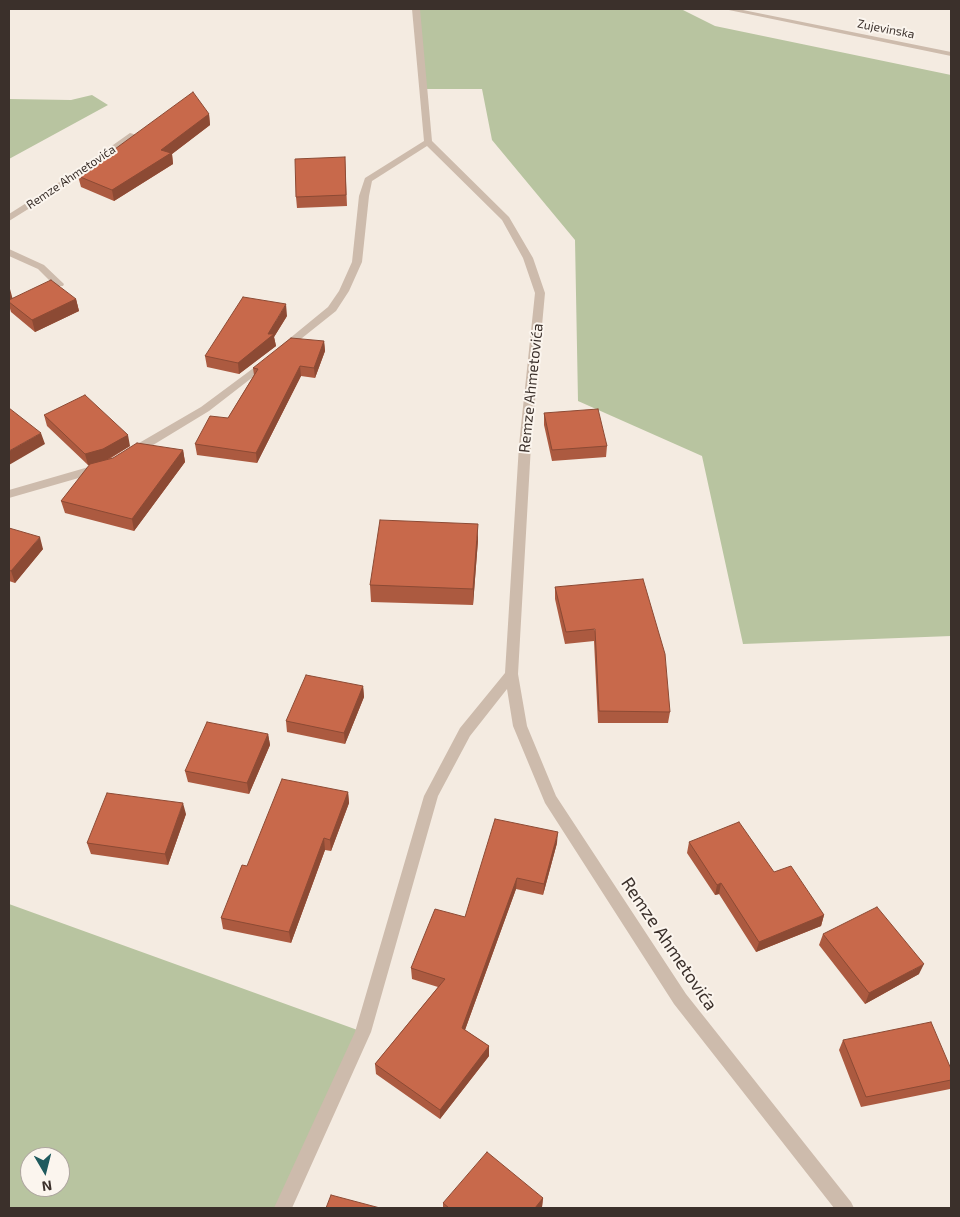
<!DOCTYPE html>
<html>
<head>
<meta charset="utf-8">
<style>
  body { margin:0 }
  #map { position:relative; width:960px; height:1217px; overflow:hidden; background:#f4ebe1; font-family:"Exo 2",sans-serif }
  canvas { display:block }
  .frame { position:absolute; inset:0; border:10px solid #3b302b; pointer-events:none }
  .north { position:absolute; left:20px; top:1147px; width:50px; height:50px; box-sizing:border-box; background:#fbf5ee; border:1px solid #aea6a0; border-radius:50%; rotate:172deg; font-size:14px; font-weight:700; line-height:20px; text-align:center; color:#3b302b }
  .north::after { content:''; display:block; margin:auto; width:18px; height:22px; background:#1f5a5e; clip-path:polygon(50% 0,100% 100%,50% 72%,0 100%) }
</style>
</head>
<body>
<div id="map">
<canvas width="960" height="1217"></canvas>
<div class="frame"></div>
<div class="north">N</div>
</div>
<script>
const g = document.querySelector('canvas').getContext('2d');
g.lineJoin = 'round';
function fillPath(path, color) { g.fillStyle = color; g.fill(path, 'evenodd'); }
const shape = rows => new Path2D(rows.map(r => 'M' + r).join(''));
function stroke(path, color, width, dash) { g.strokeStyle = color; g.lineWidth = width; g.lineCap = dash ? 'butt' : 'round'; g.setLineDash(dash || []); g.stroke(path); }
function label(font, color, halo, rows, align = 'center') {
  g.font = font + ' "Exo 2",sans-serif'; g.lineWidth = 4; g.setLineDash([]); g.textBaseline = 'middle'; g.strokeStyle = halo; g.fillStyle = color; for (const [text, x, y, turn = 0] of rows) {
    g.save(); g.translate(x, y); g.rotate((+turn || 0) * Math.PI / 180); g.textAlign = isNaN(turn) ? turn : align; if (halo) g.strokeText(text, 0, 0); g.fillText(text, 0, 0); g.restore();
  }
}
const green = shape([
  [416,9,681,9,715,26,951,75,951,636,743,644,702,456,578,401,575,240,492,140,482,89,422,89],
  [92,95,108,105,9,159,9,99,71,100],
  [9,904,363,1032,283,1208,9,1208],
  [30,1157,60,1157,60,1187,30,1187]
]);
const minor = shape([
  [412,9,420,9,432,141,509,217,533,258,545,293,531,445,518,674,527,726,556,796,686,994,851,1202,854,1208,834,1208,674,1004,545,803,513,726,507,689,470,736,438,796,371,1032,292,1208,274,1208,355,1032,424,796,460,728,505,673,519,445,535,293,523,258,502,220,427,146,372,181,369,196,362,262,349,291,336,311,287,350,283,351,278,348,328,307,339,291,352,262,359,196,365,178,424,141,412,9],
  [724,9,738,9,951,52,951,56,724,9],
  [130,133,137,135,78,178,9,221,9,214,72,174,130,133],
  [9,249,44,265,64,284,63,286,55,286,38,269,9,256,9,249],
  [267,358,271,359,271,363,209,411,135,456,127,456,125,453,127,450,201,407,267,358],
  [99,464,105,468,103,471,9,498,9,490,99,464]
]);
const wall = shape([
  [209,114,210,125,172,154,173,164,114,201,81,187,78,176],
  [345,157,347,206,297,208,296,197],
  [9,288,12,299,76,299,79,311,35,332,11,312,9,305],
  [287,316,274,337,276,346,239,374,207,367,205,356],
  [324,341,325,351,315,378,301,376,257,463,197,455,195,444,228,418,254,375,253,368],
  [544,413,607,446,606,457,552,461,544,425],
  [44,415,130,446,108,460,183,450,185,462,134,531,65,513,61,501,90,465,88,465,47,426],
  [9,528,43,549,15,583,9,581],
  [478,540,473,605,371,602,370,585],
  [555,587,670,712,668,723,598,723,594,641,565,644,555,599],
  [363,686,364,697,345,744,287,732,286,721],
  [268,734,270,745,249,794,188,782,185,771],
  [348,792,349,803,331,851,325,850,291,943,223,929,221,918,247,866],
  [186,814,168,865,91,854,87,843],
  [689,842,774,872,824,915,821,926,756,952,719,894,715,895,687,853],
  [557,843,543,895,516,889,465,1030,489,1046,489,1056,440,1119,376,1074,375,1064,438,987,412,979,411,968,465,917],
  [823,934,919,974,865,1004,819,945],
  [843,1040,951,1069,951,1088,950,1089,861,1107,839,1050],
  [543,1198,542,1207,541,1208,443,1208,443,1203]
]);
const shadedWall = shape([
  [209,114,210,125,172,154,173,164,114,201,112,190,161,150],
  [9,289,10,289,13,300,9,302],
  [76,299,79,311,35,332,32,320],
  [286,304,287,316,274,337,276,346,239,374,238,363,268,334],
  [324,341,325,351,315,378,314,368],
  [300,366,301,376,257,463,256,453],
  [41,433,45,444,9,465,9,451],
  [128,435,130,446,106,460,88,465,85,454],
  [183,450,185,462,134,531,132,519],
  [478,524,478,540,473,605,473,589],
  [40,537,43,549,15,583,11,571],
  [363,686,364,697,345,744,344,733],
  [268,734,270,745,249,794,247,783],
  [348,792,349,803,331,851,330,840],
  [183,803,186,814,168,865,165,854],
  [558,832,557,843,543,895,544,884],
  [324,838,325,850,291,943,289,932],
  [517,878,516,889,462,1038,462,1028],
  [721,883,719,894,715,895,717,885],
  [824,915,821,926,756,952,759,942],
  [924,964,919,974,865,1004,869,993],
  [489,1046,489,1056,440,1119,440,1110],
  [543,1198,542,1207,541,1208,535,1208]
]);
const building = shape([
  [193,92,209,114,161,150,171,153,112,190,78,176,193,92],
  [345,157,346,195,296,197,295,159,345,157],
  [51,280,76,299,32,320,9,302,9,300,51,280],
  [243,297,286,304,268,334,274,334,238,363,205,356,243,297],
  [291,338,324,341,314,368,300,366,256,453,195,444,210,416,228,418,258,369,253,368,291,338],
  [85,395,128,435,103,449,85,454,44,415,85,395],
  [9,408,41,433,9,451,9,408],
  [598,409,607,446,552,450,544,413,598,409],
  [137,443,183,450,132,519,61,501,90,464,113,458,137,443],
  [380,520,478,524,473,589,370,585,380,520],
  [9,528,40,537,11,571,9,570,9,528],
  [643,579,665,654,670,712,599,711,595,629,566,632,555,587,643,579],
  [306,675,363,686,344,733,286,721,306,675],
  [207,722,268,734,247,783,185,771,207,722],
  [282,779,348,792,330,840,324,838,289,932,221,918,242,865,247,866,282,779],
  [107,793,183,803,165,854,87,843,107,793],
  [495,819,558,832,544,884,517,878,462,1028,489,1046,440,1110,375,1064,445,979,411,968,435,909,465,917,495,819],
  [739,822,774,872,791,866,824,915,759,942,721,883,717,885,689,842,739,822],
  [877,907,924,964,869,993,823,934,877,907],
  [931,1022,951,1069,951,1080,866,1097,843,1040,931,1022],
  [487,1152,543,1198,535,1208,449,1208,443,1203,487,1152],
  [331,1195,380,1208,326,1208,331,1195]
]);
const farStreetnames = [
  ["Zujevinska",886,29,11],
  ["Remze Ahmetovića",71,177,-34]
];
const streetNames = [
  ["Remze Ahmetovića",531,388,-84]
];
const nearStreetnames = [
  ["Remze Ahmetovića",669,944,56]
];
fillPath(green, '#b8c4a0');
fillPath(minor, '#cdbbac');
fillPath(wall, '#ac5a40');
fillPath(shadedWall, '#8c4a34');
fillPath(building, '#c8694b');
stroke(building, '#8c4a34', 1);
label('12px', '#3b302b', '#fbf5ee', farStreetnames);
label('15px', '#3b302b', '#fbf5ee', streetNames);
label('18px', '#3b302b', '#fbf5ee', nearStreetnames);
</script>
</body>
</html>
